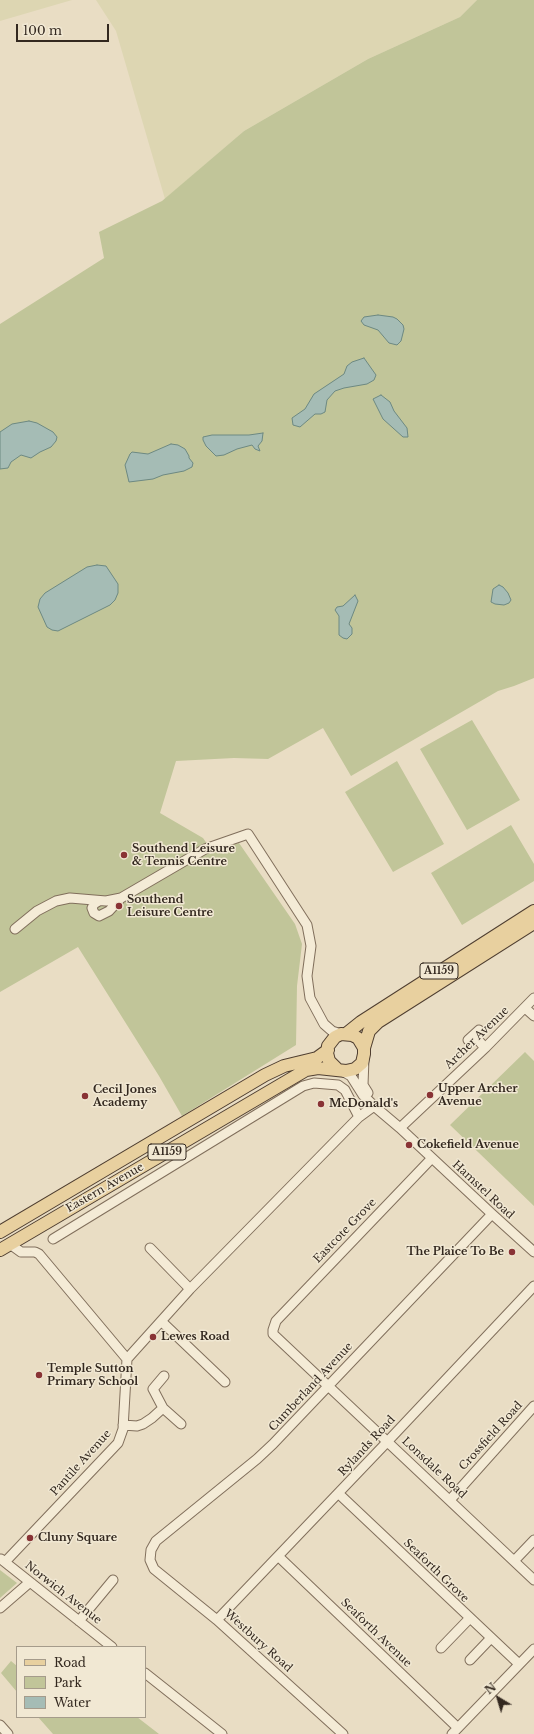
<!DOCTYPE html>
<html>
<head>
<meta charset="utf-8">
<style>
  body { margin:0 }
  #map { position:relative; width:534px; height:1734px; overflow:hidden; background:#e9ddc4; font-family:"Libre Baskerville",serif }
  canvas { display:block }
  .legend { position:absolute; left:16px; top:1646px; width:130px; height:72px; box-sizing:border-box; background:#f1e8d3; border:1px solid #a59b8b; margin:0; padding:5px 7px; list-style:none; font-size:12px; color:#33281f }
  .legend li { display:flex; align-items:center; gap:8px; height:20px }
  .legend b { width:20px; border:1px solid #a59b8b }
  .north { position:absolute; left:478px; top:1678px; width:40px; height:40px; -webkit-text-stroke:3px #f1e8d3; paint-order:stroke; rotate:322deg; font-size:11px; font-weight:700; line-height:16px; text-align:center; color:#33281f }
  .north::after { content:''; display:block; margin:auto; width:14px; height:18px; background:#33281f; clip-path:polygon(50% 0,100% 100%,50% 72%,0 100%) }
  .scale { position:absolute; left:16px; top:24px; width:93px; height:18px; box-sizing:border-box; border:2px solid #33281f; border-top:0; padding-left:5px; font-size:12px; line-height:14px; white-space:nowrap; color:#33281f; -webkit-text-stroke:3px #f1e8d3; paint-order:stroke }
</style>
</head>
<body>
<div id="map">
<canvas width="534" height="1734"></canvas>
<ul class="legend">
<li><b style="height:5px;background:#e8d09f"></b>Road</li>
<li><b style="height:11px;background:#c1c599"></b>Park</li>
<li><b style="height:11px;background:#a5bcb5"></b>Water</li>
</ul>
<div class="north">N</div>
<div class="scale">100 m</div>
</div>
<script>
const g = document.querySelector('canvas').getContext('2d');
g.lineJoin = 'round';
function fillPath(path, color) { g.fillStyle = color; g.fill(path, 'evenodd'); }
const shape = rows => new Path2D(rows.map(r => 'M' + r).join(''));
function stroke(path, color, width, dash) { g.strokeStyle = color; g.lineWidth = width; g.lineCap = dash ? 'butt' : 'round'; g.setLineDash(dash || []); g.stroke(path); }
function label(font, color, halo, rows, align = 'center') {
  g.font = font + ' "Libre Baskerville",serif'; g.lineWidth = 3; g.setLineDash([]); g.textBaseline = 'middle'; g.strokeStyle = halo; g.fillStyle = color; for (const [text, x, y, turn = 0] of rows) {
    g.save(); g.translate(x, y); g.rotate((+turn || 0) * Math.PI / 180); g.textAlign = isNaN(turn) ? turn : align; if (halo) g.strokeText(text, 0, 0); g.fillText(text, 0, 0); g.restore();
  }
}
const farmland = shape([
  [0,0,72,0,0,21],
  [96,0,477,0,460,17,368,59,244,131,165,199,116,31]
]);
const green = shape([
  [477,0,534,0,534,678,514,686,498,691,351,776,323,728,268,759,234,758,176,761,160,813,203,838,212,851,239,843,295,924,302,944,297,986,296,1045,182,1116,159,1076,78,947,0,992,0,324,104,258,99,232,162,201,244,131,368,59,460,17],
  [472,720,520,800,467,830,420,749],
  [397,761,444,844,393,872,345,792],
  [511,825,534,864,534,881,462,925,431,873],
  [525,1052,534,1061,534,1206,450,1125],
  [0,1570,17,1583,0,1598],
  [11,1661,17,1666,17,1692,1,1673],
  [38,1717,137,1717,159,1734,53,1734]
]);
const water = shape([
  [378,315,393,317,397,319,403,325,404,329,401,341,397,345,389,343,378,330,364,325,361,321,364,317,378,315],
  [364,358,376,375,374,380,367,384,344,388,335,391,327,400,325,412,321,414,315,414,300,427,293,425,292,418,305,409,314,394,344,374,347,366,352,362,364,358],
  [381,395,390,402,394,411,407,428,408,437,403,437,383,419,373,399,381,395],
  [29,421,37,423,53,432,57,437,56,441,51,447,40,452,31,458,21,455,11,462,8,468,0,469,0,432,12,424,29,421],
  [263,433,262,441,258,446,260,451,255,449,252,445,237,449,224,455,216,456,206,446,203,440,203,437,212,435,249,435,263,433],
  [171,444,178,445,185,449,189,456,189,458,193,463,192,467,184,471,163,475,153,479,129,482,125,465,130,454,132,452,148,454,171,444],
  [97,565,106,566,118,584,118,593,115,600,110,605,58,631,52,630,47,627,38,607,40,599,45,593,87,567,97,565],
  [499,585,503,587,508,593,511,600,509,603,504,605,495,604,491,602,493,589,499,585],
  [355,595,358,601,349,624,352,628,352,634,347,639,343,638,339,635,339,616,335,610,337,607,343,606,355,595]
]);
const minor = shape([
  [99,901,94,904,92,908,94,913,99,916,109,911,121,898],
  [15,929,37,911,56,901,70,898,106,901,121,898,205,849,248,834,307,925,311,946,307,976,310,998,324,1024,332,1031,341,1034],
  [525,1008,534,1016],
  [474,1035,485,1048],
  [468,1040,479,1030],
  [364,1058,363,1085,368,1093],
  [342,1071,351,1076,363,1095,374,1106,400,1128,492,1214,534,1252],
  [400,1128,485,1048,534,998],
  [432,1158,276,1321,273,1330,273,1334,534,1580],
  [53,1239,303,1086,314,1083,338,1085,345,1090,359,1117],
  [10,1244,21,1252,35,1252,39,1254,127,1359],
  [150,1248,190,1289],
  [161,1321,225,1382],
  [127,1359,190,1289,359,1117,374,1106],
  [164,1376,153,1389,163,1408,181,1424],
  [123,1425,137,1426,143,1424,152,1418,163,1408],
  [339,1494,519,1664],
  [450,1500,534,1406],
  [279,1557,458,1728],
  [1,1559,112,1647],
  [514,1561,534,1540],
  [5,1562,118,1443,123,1429,127,1359],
  [0,1608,30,1582],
  [217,1620,388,1441,534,1286],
  [79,1621,113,1580],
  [441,1648,469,1619],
  [470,1660,491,1638],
  [145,1673,222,1734],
  [0,1725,8,1734],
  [343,1734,217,1620,154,1569,150,1560,151,1550,156,1541,257,1459,273,1444,492,1214],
  [452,1734,534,1649]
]);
const major = shape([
  [346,1034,361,1022,534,911],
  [364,1048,369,1031,378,1022,534,923],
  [0,1232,265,1075,284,1066,317,1058,328,1050],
  [0,1250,306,1070,318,1068,346,1071,355,1069,362,1063,364,1054,364,1048,358,1038,352,1035,341,1034,335,1037,328,1046,327,1053,329,1061,338,1070]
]);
const markers = [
  [124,855,4,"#893335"],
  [119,906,4,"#893335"],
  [430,1095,4,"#893335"],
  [85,1096,4,"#893335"],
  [321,1104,4,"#893335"],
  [409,1145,4,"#893335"],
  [512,1252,4,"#893335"],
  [153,1337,4,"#893335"],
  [39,1375,4,"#893335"],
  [30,1538,4,"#893335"]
];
const shields = [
  [439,971,38],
  [167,1152,38]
];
const shieldNames = [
  ["A1159",439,971],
  ["A1159",167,1152]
];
const poiNames = [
  ["Southend Leisure",132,849],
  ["& Tennis Centre",132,862],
  ["Southend",127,900],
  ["Leisure Centre",127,913],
  ["Upper Archer",438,1089],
  ["Avenue",438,1102],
  ["Cecil Jones",93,1090],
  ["Academy",93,1103],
  ["McDonald's",329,1104],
  ["Cokefield Avenue",417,1145],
  ["The Plaice To Be",504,1252,"right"],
  ["Lewes Road",161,1337],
  ["Temple Sutton",47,1369],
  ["Primary School",47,1382],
  ["Cluny Square",38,1538]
];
const streetNames = [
  ["Archer Avenue",477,1038,-44],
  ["Eastern Avenue",105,1188,-30],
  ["Hamstel Road",483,1190,43],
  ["Eastcote Grove",345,1231,-46],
  ["Cumberland Avenue",311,1387,-47],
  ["Crossfield Road",491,1436,-48],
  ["Rylands Road",367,1446,-47],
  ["Pantile Avenue",81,1463,-48],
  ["Lonsdale Road",434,1468,43],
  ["Seaforth Grove",436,1571,44],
  ["Norwich Avenue",63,1593,38],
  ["Seaforth Avenue",376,1633,44],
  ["Westbury Road",258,1641,42]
];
fillPath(farmland, '#ddd6b2');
fillPath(green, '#c1c599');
fillPath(water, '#a5bcb5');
stroke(water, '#6d8982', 1);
stroke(minor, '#816f5c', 11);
stroke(major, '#4f3e30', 14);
stroke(minor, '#f4ebd6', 9);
stroke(major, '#e8d09f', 12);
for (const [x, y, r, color] of markers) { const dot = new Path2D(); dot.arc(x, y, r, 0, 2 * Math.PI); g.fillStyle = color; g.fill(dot); stroke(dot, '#f1e8d3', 1.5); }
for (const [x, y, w] of shields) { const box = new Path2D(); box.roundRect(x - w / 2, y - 8, w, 16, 3); g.fillStyle = '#f1e8d3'; g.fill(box); stroke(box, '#33281f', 1); }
label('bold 10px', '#33281f', null, shieldNames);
label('bold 11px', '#33281f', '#f1e8d3', poiNames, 'left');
label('11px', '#33281f', '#f1e8d3', streetNames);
</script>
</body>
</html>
